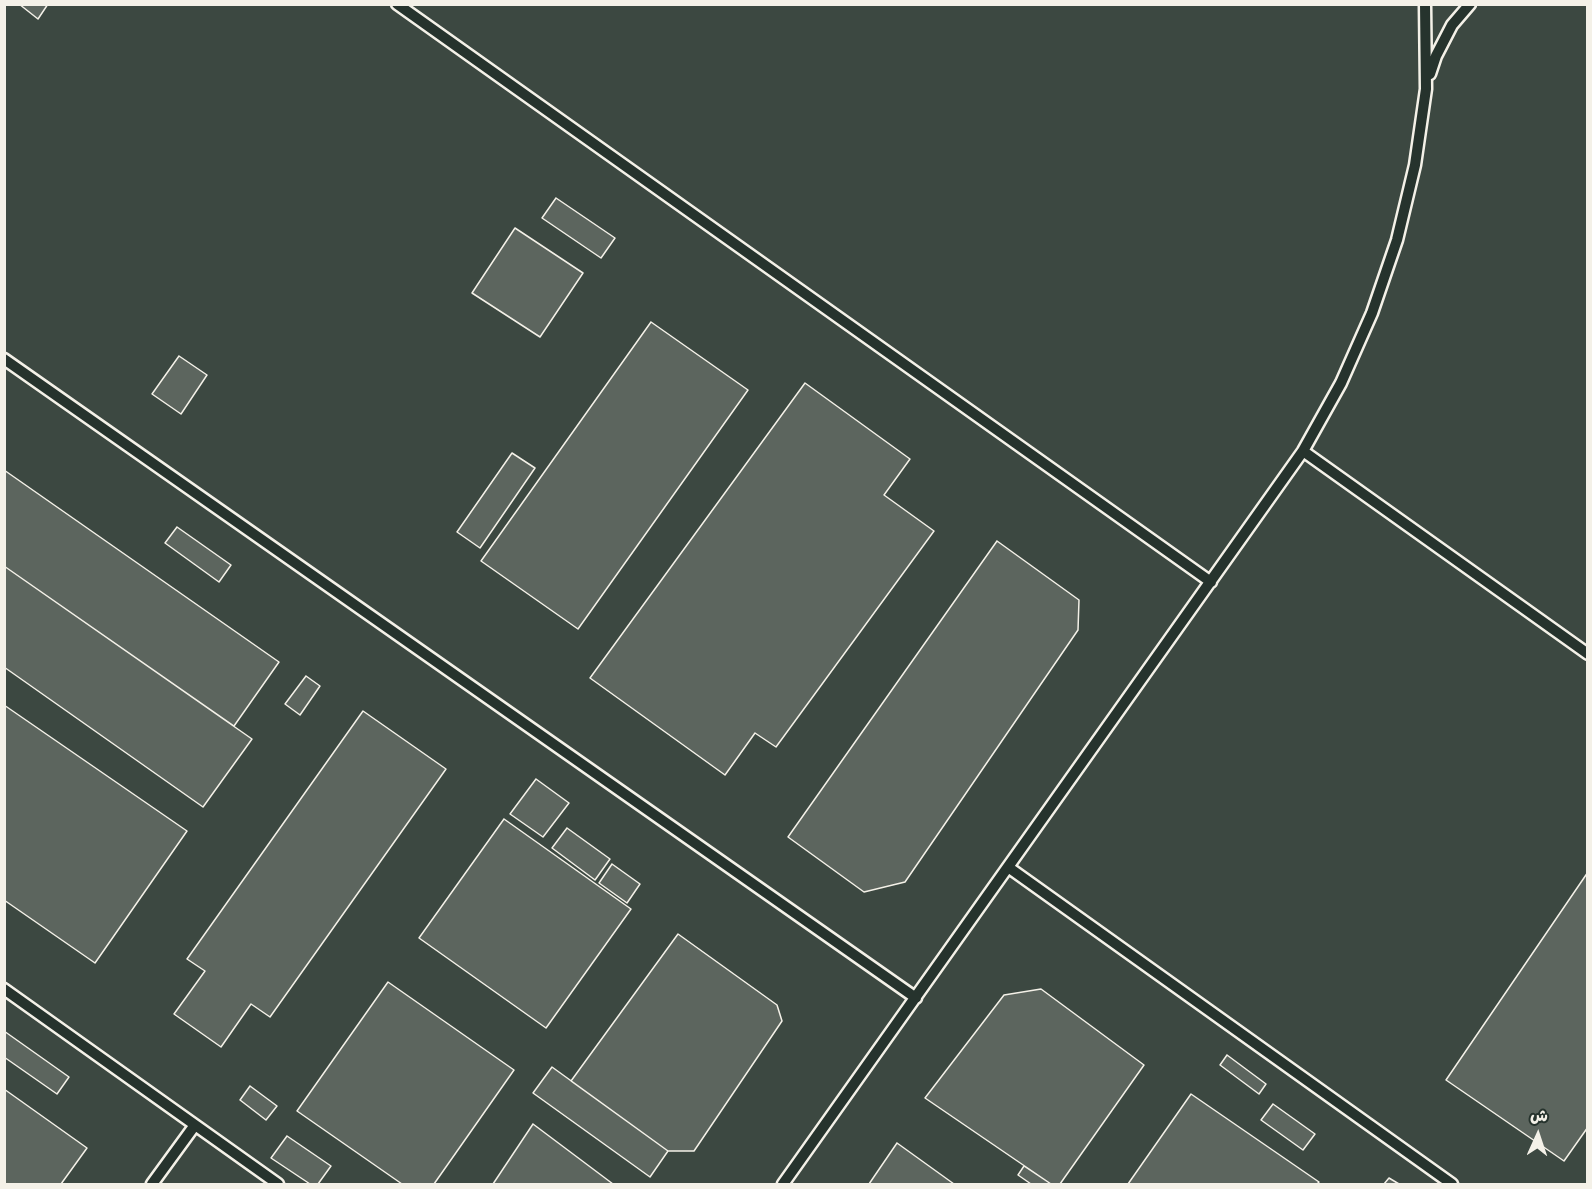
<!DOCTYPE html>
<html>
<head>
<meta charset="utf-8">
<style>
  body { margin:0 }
  #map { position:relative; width:1592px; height:1189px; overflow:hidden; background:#2e3b34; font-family:"Indie Flower","Playpen Sans Arabic",sans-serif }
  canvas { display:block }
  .frame { position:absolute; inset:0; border:6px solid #f4f1e8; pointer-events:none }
  .north { position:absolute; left:1508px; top:1105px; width:60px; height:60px; -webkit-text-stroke:4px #26332d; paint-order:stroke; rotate:3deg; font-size:16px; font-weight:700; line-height:24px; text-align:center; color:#f4f1e8 }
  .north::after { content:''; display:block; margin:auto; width:21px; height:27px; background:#f4f1e8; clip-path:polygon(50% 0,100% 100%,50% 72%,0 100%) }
</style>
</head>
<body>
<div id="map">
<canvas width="1592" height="1189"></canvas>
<div class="frame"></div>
<div class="north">ش</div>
</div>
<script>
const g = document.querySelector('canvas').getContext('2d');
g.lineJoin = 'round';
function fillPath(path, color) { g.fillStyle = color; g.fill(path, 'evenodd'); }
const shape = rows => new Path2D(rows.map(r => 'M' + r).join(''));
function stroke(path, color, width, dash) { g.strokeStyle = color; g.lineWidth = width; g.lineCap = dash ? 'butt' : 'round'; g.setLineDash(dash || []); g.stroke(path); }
const built = shape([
  [5,5,1587,5,1587,1184,5,1184]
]);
const building = shape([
  [19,4,48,4,38,19,19,4],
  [556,198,615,238,601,258,542,218,556,198],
  [515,228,583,273,540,337,472,293,515,228],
  [651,322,748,390,578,629,481,561,651,322],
  [179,356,207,375,181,414,152,394,179,356],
  [805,383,910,459,884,495,934,531,776,747,755,733,725,775,590,678,805,383],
  [512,453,535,468,480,548,457,532,512,453],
  [4,470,279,662,234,726,4,566,4,470],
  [177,527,231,565,219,582,165,543,177,527],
  [997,541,1079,600,1078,630,905,882,864,892,788,837,997,541],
  [4,566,252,739,203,807,4,667,4,566],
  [306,676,320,686,300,715,285,704,306,676],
  [4,705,187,831,95,963,4,900,4,705],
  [363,711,446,769,270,1017,251,1004,221,1047,174,1014,205,971,187,959,363,711],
  [536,779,569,803,543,837,510,814,536,779],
  [504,819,631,909,546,1028,419,938,504,819],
  [567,828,610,859,595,880,552,848,567,828],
  [612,864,640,884,627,903,599,883,612,864],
  [1588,872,1588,1127,1564,1161,1446,1080,1588,872],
  [678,934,777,1005,782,1021,694,1151,668,1151,571,1081,678,934],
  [388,982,514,1070,434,1184,402,1184,297,1111,388,982],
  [1041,989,1144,1065,1060,1184,1051,1184,925,1098,1004,995,1041,989],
  [4,1031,69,1077,57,1094,4,1057,4,1031],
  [1227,1055,1266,1084,1259,1094,1220,1065,1227,1055],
  [552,1067,668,1151,650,1177,533,1093,552,1067],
  [250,1086,277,1106,266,1120,240,1100,250,1086],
  [4,1089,87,1148,61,1184,4,1184,4,1089],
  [1191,1094,1319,1182,1317,1184,1128,1184,1191,1094],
  [1273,1104,1315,1134,1303,1150,1261,1120,1273,1104],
  [533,1124,613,1184,493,1184,533,1124],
  [287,1136,331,1166,318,1184,310,1184,271,1158,287,1136],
  [897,1143,954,1184,869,1184,897,1143],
  [1024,1166,1051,1184,1031,1184,1018,1175,1024,1166],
  [1389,1178,1399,1184,1384,1184,1389,1178]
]);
const service = shape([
  [397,4,1211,582],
  [1430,74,1436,56,1452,25,1470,4],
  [4,359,916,998],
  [1303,451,1588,654],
  [1008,867,1452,1184],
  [4,989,278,1184],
  [152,1184,195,1125],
  [783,1184,1303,451,1341,383,1372,313,1397,240,1415,165,1426,89,1425,4]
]);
fillPath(built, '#3c4841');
fillPath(building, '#5c655e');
stroke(building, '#f4f1e8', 1.5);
stroke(service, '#f4f1e8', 15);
stroke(service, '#26332d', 10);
</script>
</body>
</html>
